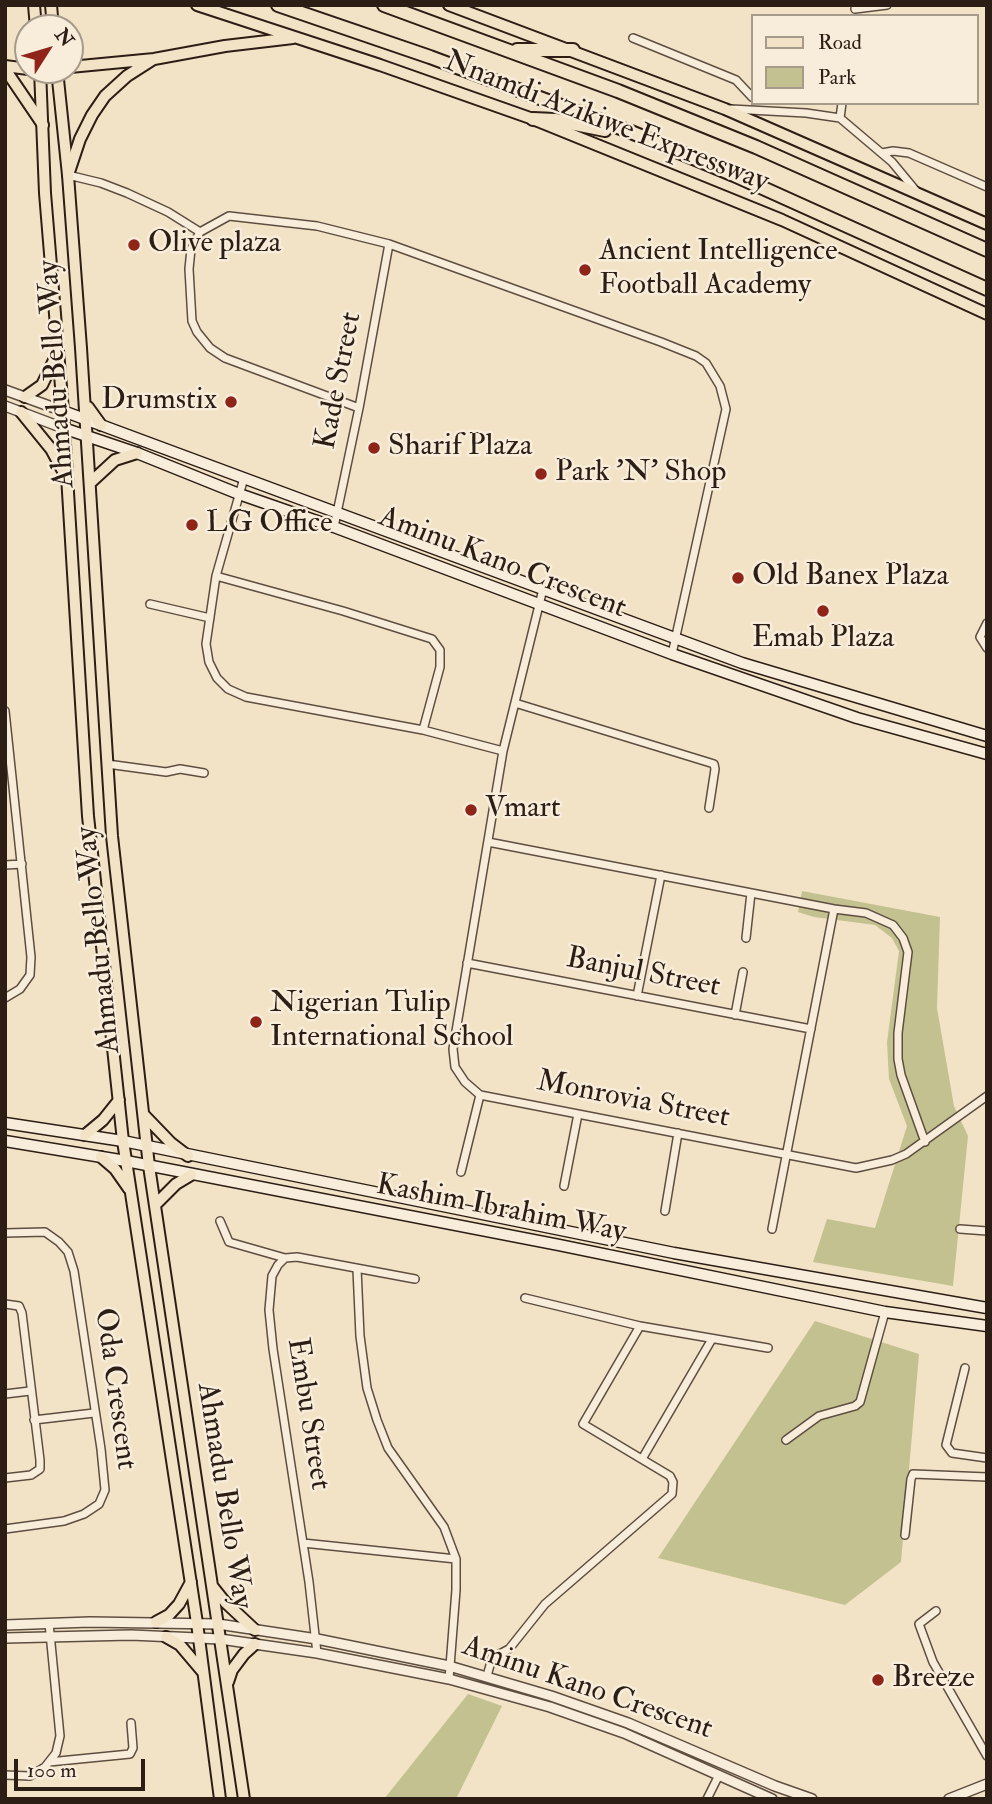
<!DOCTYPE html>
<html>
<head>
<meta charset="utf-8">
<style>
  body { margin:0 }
  #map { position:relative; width:992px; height:1804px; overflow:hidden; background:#f3e3c6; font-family:"IM FELL Double Pica",serif }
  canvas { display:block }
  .frame { position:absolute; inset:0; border:7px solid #2c1d15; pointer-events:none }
  .legend { position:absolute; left:751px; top:14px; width:228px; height:91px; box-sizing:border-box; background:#f7edda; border:2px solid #a69a8b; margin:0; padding:9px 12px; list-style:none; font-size:21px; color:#2c1d15 }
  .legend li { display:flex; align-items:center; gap:14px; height:35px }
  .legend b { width:35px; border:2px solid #a69a8b }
  .north { position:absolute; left:14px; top:14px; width:70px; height:70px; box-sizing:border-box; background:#f7edda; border:2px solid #a69a8b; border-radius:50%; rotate:53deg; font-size:19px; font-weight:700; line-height:28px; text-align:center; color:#2c1d15 }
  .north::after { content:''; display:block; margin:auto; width:24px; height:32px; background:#8f2418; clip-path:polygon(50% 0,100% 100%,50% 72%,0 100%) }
  .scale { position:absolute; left:14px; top:1759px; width:131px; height:32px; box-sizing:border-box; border:4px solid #2c1d15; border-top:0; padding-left:9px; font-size:21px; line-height:24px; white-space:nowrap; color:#2c1d15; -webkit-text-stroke:5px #f7edda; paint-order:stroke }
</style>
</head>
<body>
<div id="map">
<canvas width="992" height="1804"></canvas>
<div class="frame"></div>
<ul class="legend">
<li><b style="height:9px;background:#f3e3c6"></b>Road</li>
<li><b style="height:19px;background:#c3c190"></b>Park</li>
</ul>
<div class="north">N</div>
<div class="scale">100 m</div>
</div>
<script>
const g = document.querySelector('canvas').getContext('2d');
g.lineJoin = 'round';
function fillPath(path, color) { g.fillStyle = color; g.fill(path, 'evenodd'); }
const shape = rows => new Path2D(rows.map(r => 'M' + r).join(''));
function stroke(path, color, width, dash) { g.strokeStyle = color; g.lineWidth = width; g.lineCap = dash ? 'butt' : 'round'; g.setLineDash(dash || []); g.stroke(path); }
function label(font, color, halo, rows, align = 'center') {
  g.font = font + ' "IM FELL Double Pica",serif'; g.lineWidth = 5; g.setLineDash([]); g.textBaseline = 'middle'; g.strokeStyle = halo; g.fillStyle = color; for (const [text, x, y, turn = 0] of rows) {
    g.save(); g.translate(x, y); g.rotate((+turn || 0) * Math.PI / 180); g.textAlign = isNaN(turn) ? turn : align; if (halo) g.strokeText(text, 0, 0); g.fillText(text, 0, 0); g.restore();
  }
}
const green = shape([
  [802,891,940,917,937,1008,954,1106,968,1136,953,1286,813,1262,827,1219,875,1228,907,1126,889,1079,887,1042,899,951,892,938,875,925,814,917,798,912],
  [815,1321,919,1354,901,1562,845,1605,658,1558],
  [468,1694,502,1706,456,1799,384,1799]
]);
const minor = shape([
  [855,9,887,5],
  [633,38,736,80,752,97],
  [731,109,806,113,840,118,892,162,916,191],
  [840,118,842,103],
  [882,153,893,151,909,153,987,187],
  [68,175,101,183,127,193,168,212,200,232],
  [359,408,225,358,210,348,197,332,192,321,189,269,191,249,200,232,229,216,317,226,389,244,661,342,696,356,706,363,720,386,726,409,672,654],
  [244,478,216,576,206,644,209,662,217,678,228,689,246,697,423,730,503,751],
  [334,527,359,408,389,244],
  [216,576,343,611,432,639,440,650,440,667,423,730],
  [543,589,503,751,453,1049,455,1067,465,1082,480,1095,856,1168,892,1160,906,1154,987,1096],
  [150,604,210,618],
  [987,623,980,637,987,648],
  [515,703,714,764,715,769,709,808],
  [5,711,31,957,30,975,20,989,5,998],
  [107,764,166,772,180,769,204,773],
  [488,842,834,909,866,913,893,925,903,938,908,952,898,1033,898,1059,901,1075,925,1142],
  [5,865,22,864],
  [746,938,751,893],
  [467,963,811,1029],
  [637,996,661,875],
  [735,1015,743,972],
  [461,1172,480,1095],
  [564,1186,578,1114],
  [665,1211,678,1133],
  [220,1221,229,1242,285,1258],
  [772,1229,834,909],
  [960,1229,987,1231],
  [5,1233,45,1232,59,1242,68,1252,74,1271,101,1449,105,1490,99,1504,84,1514,64,1521,5,1529],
  [357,1269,360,1336,367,1388,377,1420,388,1448,444,1527,456,1559,456,1590,449,1679],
  [525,1298,640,1326,768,1348],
  [5,1304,19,1306,22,1313,40,1460,40,1469,31,1475,5,1478],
  [965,1368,946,1445,952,1453,987,1458],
  [5,1394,30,1391],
  [34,1420,94,1413],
  [786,1440,819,1416,855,1406,860,1402,885,1312],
  [642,1459,712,1339],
  [905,1535,911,1479,913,1474,987,1477],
  [303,1543,456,1559],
  [936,1611,919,1624,933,1662,987,1756],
  [317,1653,309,1582,273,1349,269,1310,272,1276,278,1265,285,1258,297,1257,415,1279],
  [487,1676,492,1658,509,1649,545,1604,672,1494,673,1482,670,1476,583,1424,640,1326],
  [49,1762,130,1754,133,1748,131,1723],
  [5,1775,30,1776,45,1767,56,1753,60,1736,49,1623],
  [707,1799,719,1775]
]);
const tertiary = shape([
  [5,390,63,411],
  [5,406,63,428],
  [5,1625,90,1622,218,1624,317,1639,449,1666,551,1696,628,1723,775,1786,812,1799],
  [5,1638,131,1635,220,1639,317,1653,449,1679,550,1707,624,1733,772,1799],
  [949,1799,987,1784]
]);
const secondary = shape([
  [63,411,742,663,987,736],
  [63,428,137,453,239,494,334,527,672,654,857,718,987,754],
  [5,1123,123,1141,674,1253,987,1308],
  [5,1141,126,1161,559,1245,885,1312,987,1326]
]);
const primary = shape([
  [34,5,36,28],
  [51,5,53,28],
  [40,70,45,193,63,411,88,816,123,1141,197,1623,220,1799],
  [57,70,68,175,81,348,112,836,149,1166,244,1799],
  [25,397,42,385,57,354],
  [88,407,101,425],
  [21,412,51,449,65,475],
  [90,483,115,460,137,453],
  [144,1115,171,1143,188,1156],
  [85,1135,103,1120,119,1100],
  [101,1157,115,1169,129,1189],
  [155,1205,176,1184,191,1175],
  [213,1587,225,1602,255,1630],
  [156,1622,169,1615,179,1604,191,1582],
  [166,1637,180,1645,202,1671],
  [228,1682,232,1670,244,1654,255,1644]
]);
const trunk = shape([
  [197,5,380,65,533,119,782,220,987,314],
  [449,5,725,109,987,224],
  [5,66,28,69],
  [70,67,154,59,225,46,293,38],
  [5,69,43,125],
  [68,175,80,139,92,115,105,96,127,76,152,60]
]);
const motorway = shape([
  [278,5,430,57,631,132,734,175,987,289],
  [384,5,618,91,756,147,987,250],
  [517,50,573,50],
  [533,119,555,120,605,130]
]);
const markers = [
  [134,245,7,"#8f2418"],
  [585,270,7,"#8f2418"],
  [231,402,7,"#8f2418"],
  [374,448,7,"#8f2418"],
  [541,474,7,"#8f2418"],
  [192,525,7,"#8f2418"],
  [738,578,7,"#8f2418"],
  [823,611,7,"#8f2418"],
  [471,810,7,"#8f2418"],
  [256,1022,7,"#8f2418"],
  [878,1680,7,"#8f2418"]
];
const streetNames = [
  ["Nnamdi Azikiwe Expressway",606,123,21],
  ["Ahmadu Bello Way",58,374,-94],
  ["Kade Street",340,381,-79],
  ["Aminu Kano Crescent",502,564,21],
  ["Ahmadu Bello Way",100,940,-96],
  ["Banjul Street",643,974,11],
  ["Monrovia Street",633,1101,11],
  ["Kashim Ibrahim Way",501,1210,11],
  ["Oda Crescent",114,1389,82],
  ["Embu Street",307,1414,81],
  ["Ahmadu Bello Way",223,1496,81],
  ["Aminu Kano Crescent",587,1689,19]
];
const poiNames = [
  ["Olive plaza",148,245],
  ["Ancient Intelligence",599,253],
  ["Football Academy",599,287],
  ["Drumstix",217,402,"right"],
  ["Sharif Plaza",388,448],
  ["Park 'N' Shop",555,474],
  ["LG Office",206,525],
  ["Old Banex Plaza",752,578],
  ["Emab Plaza",823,640,"center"],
  ["Vmart",485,810],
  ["Nigerian Tulip",270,1005],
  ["International School",270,1039],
  ["Breeze",892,1680]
];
fillPath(green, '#c3c190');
stroke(minor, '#5e4e41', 10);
stroke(tertiary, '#5e4e41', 12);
stroke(secondary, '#2c1d15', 13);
stroke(primary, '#2c1d15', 14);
stroke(trunk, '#2c1d15', 14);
stroke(motorway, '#2c1d15', 16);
stroke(minor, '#f7edda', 7);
stroke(tertiary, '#f7edda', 9);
stroke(secondary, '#f7edda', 10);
stroke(primary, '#f3e3c6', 10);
stroke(trunk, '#f3e3c6', 10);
stroke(motorway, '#f3e3c6', 12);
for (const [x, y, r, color] of markers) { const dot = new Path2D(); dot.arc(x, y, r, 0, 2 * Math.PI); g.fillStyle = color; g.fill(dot); stroke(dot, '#f7edda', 2.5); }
label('30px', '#2c1d15', '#f7edda', streetNames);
label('30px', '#2c1d15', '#f7edda', poiNames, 'left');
</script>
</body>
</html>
